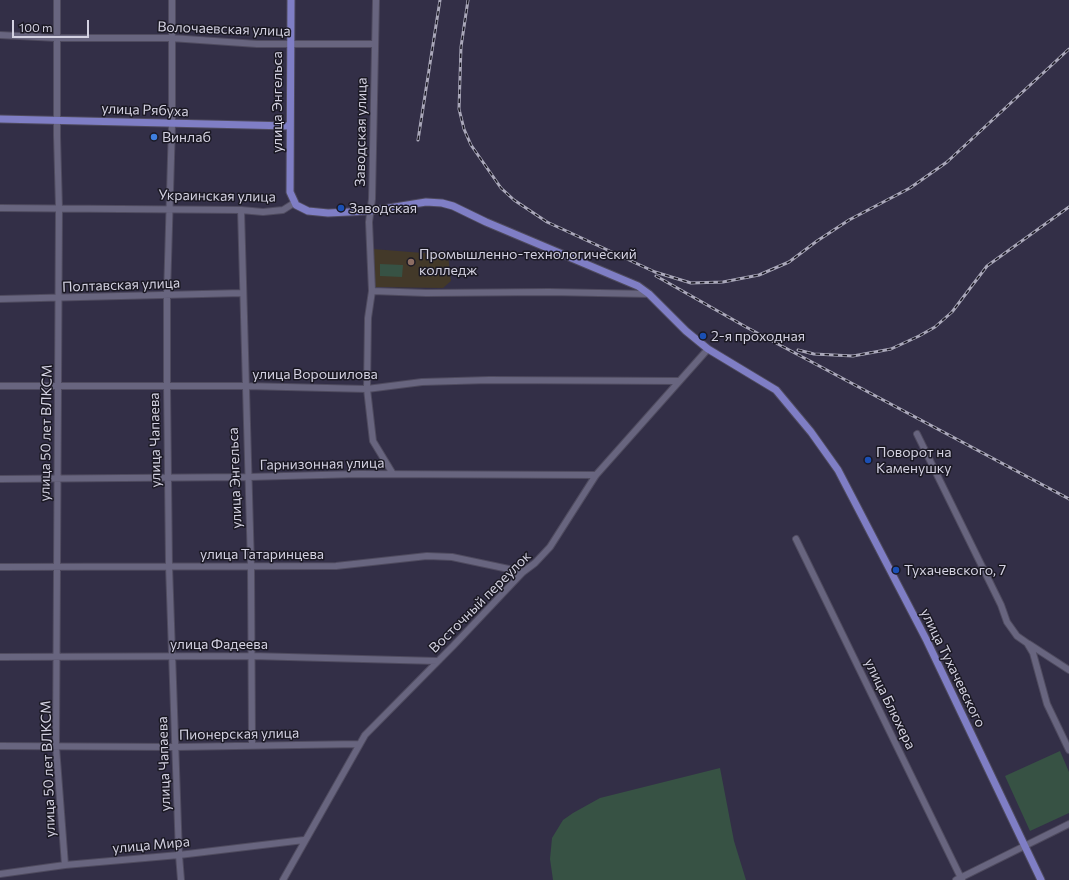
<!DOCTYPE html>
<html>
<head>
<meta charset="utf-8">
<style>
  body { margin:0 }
  #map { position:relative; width:1069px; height:880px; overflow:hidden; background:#332f47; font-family:Commissioner,sans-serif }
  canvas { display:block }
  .scale { position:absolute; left:12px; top:20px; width:77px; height:18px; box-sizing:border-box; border:2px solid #d3d1e1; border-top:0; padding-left:5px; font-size:12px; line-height:14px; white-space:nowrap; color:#d3d1e1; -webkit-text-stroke:3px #1b1924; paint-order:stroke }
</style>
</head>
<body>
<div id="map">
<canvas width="1069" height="880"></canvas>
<div class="scale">100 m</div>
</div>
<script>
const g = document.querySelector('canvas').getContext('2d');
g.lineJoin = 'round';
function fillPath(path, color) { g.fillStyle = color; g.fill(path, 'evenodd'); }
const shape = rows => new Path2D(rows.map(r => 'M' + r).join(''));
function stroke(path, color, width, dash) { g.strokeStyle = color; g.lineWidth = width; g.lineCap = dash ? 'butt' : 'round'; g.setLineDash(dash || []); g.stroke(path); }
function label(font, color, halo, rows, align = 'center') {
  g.font = font + ' Commissioner,sans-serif'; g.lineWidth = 3; g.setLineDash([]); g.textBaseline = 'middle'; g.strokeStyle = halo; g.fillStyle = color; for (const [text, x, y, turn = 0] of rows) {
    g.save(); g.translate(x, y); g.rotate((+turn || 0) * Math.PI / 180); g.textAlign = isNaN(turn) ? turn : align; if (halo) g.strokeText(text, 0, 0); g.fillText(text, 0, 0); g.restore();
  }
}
const education = shape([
  [373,249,448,255,451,281,443,288,374,287]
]);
const green = shape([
  [380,264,403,265,402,277,380,276],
  [1060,751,1069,772,1069,813,1030,831,1005,776],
  [720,768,734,841,746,880,553,880,550,859,552,838,563,820,573,813,600,798]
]);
const minor = shape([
  [57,0,57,136,59,208,56,747,65,865],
  [172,0,172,124,167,295,167,386,169,566,179,855,181,880],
  [376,0,372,199,369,222,372,291,368,318,367,389,373,441,393,474],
  [0,35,57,38,171,38,257,44,374,44],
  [0,208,241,210,263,212,283,210,294,203],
  [241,210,251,566,252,745],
  [372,291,426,293,549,292,649,294],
  [0,299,243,293],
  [0,386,246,386,367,389,422,382,489,380,678,381],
  [917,434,1001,605,1007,622,1017,636,1027,643,1033,653,1047,704,1069,750],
  [0,479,248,477,358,474,596,475],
  [796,539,962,880],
  [0,567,336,566,427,556,452,557,523,572],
  [1029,644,1069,670],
  [0,657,251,656,437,661],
  [0,746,175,747,359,744],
  [0,874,65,865,179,855,304,840],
  [283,880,365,735,453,646,523,572,535,563,550,547,596,475,708,349],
  [956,880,1069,824]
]);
const major = shape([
  [291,0,290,192,296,205,308,211,328,213,370,211,426,202,442,203,453,206,486,222,638,286,649,294,686,331,708,349,776,390,811,432,838,470,927,641,1041,880],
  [0,119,290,126]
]);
const rail = shape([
  [468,0,461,47,459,109,464,129,471,145,501,188,514,200,547,222,655,272,691,283,723,282,759,275,789,262,817,241,849,220,910,188,947,162,1069,49],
  [418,140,440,0],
  [656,276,746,327,1069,499],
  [798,350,814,354,853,356,891,349,919,336,935,327,952,312,987,266,1069,207]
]);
const markers = [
  [154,137,4,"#3f7fe0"],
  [341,208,4,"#1a4fb4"],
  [411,262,4,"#8d6e63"],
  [703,336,4,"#1a4fb4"],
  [868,460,4,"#1a4fb4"],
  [896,570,4,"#1a4fb4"]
];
const streetNames = [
  ["Волочаевская улица",224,29,2],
  ["улица Энгельса",277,102,-90],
  ["улица Рябуха",145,110,2],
  ["Заводская улица",361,132,-89],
  ["Украинская улица",217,196,1],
  ["Полтавская улица",121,285,-2],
  ["улица Ворошилова",315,374],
  ["улица 50 лет ВЛКСМ",46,433,-89],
  ["улица Чапаева",155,440,-91],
  ["Гарнизонная улица",322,464,-1],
  ["улица Энгельса",235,478,-92],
  ["улица Татаринцева",262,554],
  ["Восточный переулок",480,602,-45],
  ["улица Фадеева",219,644],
  ["улица Тухачевского",953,668,64],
  ["улица Блюхера",890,704,64],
  ["Пионерская улица",239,734,-1],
  ["улица Чапаева",164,764,-92],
  ["улица 50 лет ВЛКСМ",48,769,-92],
  ["улица Мира",151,845,-5]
];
const poiNames = [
  ["Винлаб",162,137],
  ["Заводская",349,208],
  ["Промышленно-технологический",419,254],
  ["колледж",419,270],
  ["2-я проходная",711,336],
  ["Поворот на",876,452],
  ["Каменушку",876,468],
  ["Тухачевского, 7",904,570]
];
fillPath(education, '#433929');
fillPath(green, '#375244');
stroke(minor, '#4f4b5f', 8);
stroke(major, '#4f4b5f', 9);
stroke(minor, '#68657f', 6);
stroke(major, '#7f7ec5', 7);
stroke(rail, '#aaa8ba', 3);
stroke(rail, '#1b1924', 1.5, [4.5]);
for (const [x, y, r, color] of markers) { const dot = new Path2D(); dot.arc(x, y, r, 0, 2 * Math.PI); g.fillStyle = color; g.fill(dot); stroke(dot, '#1b1924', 1.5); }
label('14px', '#d3d1e1', '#1b1924', streetNames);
label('14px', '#d3d1e1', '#1b1924', poiNames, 'left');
</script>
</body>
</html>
